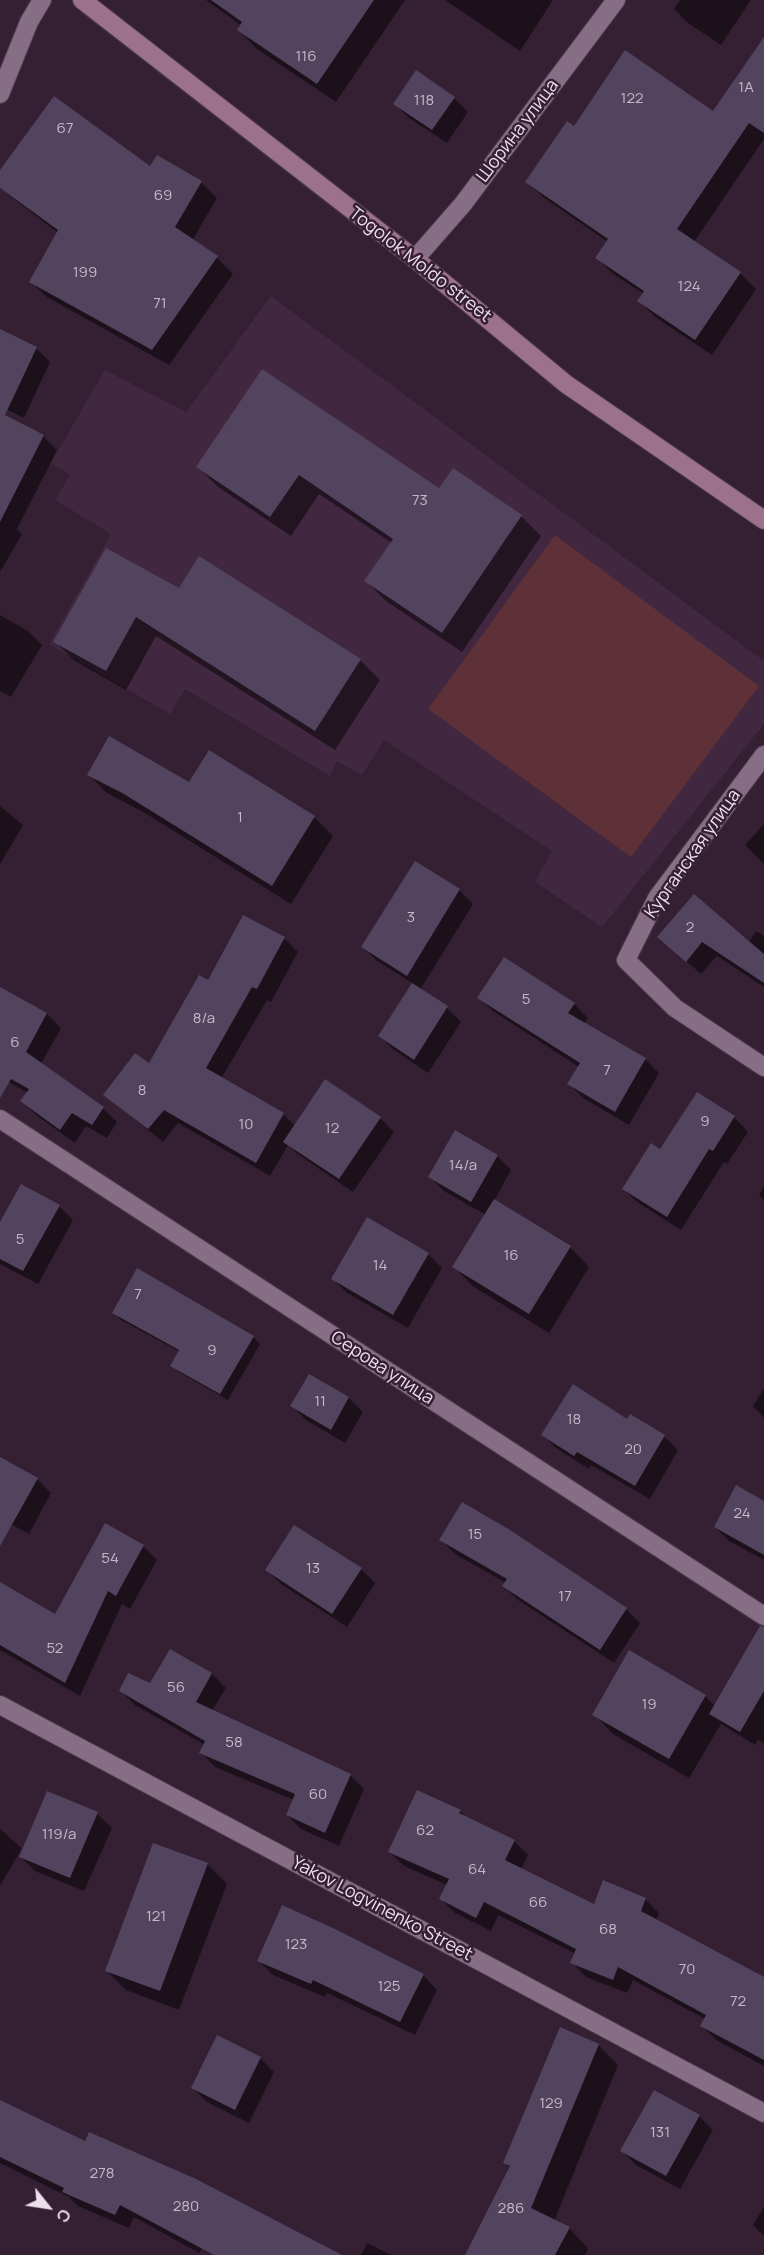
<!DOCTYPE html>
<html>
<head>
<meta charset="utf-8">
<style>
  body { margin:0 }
  #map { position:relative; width:764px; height:2255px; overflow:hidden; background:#352033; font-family:Manrope,sans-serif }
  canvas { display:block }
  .north { position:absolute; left:18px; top:2177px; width:60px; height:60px; -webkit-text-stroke:4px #352033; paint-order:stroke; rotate:120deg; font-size:16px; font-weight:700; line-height:24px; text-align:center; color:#eddfeb }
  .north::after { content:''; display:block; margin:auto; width:21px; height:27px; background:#eddfeb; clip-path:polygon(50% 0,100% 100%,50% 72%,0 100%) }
</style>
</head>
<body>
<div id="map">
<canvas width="764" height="2255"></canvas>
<div class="north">С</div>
</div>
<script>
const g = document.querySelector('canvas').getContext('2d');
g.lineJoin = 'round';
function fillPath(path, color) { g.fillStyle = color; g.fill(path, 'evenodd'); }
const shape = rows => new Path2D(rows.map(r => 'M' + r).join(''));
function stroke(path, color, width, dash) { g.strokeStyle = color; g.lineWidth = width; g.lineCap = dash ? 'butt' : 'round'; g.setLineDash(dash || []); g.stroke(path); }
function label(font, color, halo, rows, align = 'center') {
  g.font = font + ' Manrope,sans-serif'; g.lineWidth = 5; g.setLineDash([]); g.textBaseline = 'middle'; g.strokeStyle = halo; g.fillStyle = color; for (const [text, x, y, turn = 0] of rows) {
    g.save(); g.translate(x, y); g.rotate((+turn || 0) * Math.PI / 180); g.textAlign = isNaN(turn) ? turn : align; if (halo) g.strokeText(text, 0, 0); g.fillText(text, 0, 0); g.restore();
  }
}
const built = shape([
  [271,296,764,661,764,724,602,927,535,882,552,851,384,740,362,775,337,761,330,776,185,689,170,714,49,644,111,534,55,500,70,475,51,463,105,370,186,412]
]);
const green = shape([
  [555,535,759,686,631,857,428,709]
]);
const shadow = shape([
  [206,0,405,0,336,102,257,49,239,30,242,26],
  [445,0,553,0,520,51],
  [680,0,751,0,721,45,688,23,674,9],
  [764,76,764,139,694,242,740,273,756,289,712,355,655,317,639,301,644,294,613,274,597,258,608,242,543,197,527,181,575,128,714,113],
  [454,98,468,112,447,143,409,118,395,104],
  [150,169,201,182,217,198,192,241,217,258,233,274,169,365,47,297,30,281,58,233,0,188,0,173],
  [0,331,36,348,50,362,24,418,0,406],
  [262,371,439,490,521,516,541,536,462,652,386,601,366,581,392,543,319,494,291,536,218,487,198,467],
  [0,414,43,436,57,450,17,529,22,534,0,572],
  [179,590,360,660,380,680,335,750,156,636,126,690,75,661,55,642],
  [0,615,28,631,42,645,11,697,0,691],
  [88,774,189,784,314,817,333,836,291,904,145,813,107,793],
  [0,806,23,825,0,864],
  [764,824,764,864,745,845],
  [459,890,473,904,420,990,447,1008,461,1022,428,1073,394,1050,380,1036,414,984,377,961,363,947],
  [756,931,764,936,764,987,717,956,701,974,659,937,749,942],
  [284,938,298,952,271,1002,267,1000,221,1079,283,1114,295,1126,380,1118,394,1132,353,1192,299,1155,288,1145,270,1176,178,1123,163,1142,105,1095,149,1065],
  [3,990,47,1014,61,1028,41,1064,103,1108,117,1122,107,1138,86,1126,75,1143,36,1115,22,1101,28,1093,0,1077,0,996],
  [479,997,574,1004,588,1018,584,1024,645,1059,659,1073,629,1125,583,1098,569,1084,579,1067,493,1011],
  [697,1094,734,1117,748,1132,727,1164,724,1162,681,1230,637,1202,623,1188,661,1151],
  [497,1156,511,1170,494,1201,570,1247,589,1267,549,1333,474,1287,454,1267,486,1215,444,1191,430,1177],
  [764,1186,764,1200,759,1195],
  [59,1206,73,1220,38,1284,0,1264,0,1225],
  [428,1254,442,1268,408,1328,347,1293,333,1279],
  [114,1313,253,1337,260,1344,228,1400,179,1372,172,1365,180,1352,121,1320],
  [310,1376,349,1398,363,1412,345,1443,306,1420,292,1406],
  [764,1388,764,1418,753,1406],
  [628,1421,664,1436,678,1450,650,1499,591,1465,589,1469,556,1448,542,1434],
  [0,1459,37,1479,51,1493,29,1534,0,1518],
  [764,1502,764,1560,729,1541,715,1527],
  [509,1531,626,1609,640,1623,614,1663,518,1600,504,1586,506,1583,455,1554,441,1540],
  [143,1546,157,1560,130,1609,122,1604,80,1696,0,1650,0,1583,56,1616],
  [361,1569,375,1583,347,1627,281,1584,267,1570],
  [170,1651,212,1674,226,1688,212,1711,350,1775,364,1789,339,1846,301,1829,287,1815,294,1800,215,1767,201,1752,205,1745,135,1705,121,1691,151,1685],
  [629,1652,705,1696,715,1706,764,1662,764,1743,758,1740,755,1745,721,1724,689,1778,613,1734,594,1714],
  [48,1793,97,1814,112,1828,84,1891,35,1871,21,1857],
  [460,1811,468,1819,514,1841,528,1855,521,1869,594,1906,645,1899,659,1913,656,1921,764,1979,764,2066,716,2040,702,2026,705,2019,633,1980,627,1993,586,1977,572,1962,576,1954,498,1915,491,1931,455,1913,441,1899,447,1885,404,1866,390,1852],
  [0,1829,22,1848,0,1886],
  [207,1864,227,1884,179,2010,126,1990,106,1970],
  [259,1961,423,1975,437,1990,415,2035,327,1993,325,1997,273,1975],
  [598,2045,618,2065,554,2221,569,2228,588,2248,585,2255,467,2255,511,2169,505,2163],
  [260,2058,274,2072,249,2123,207,2102,193,2088],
  [0,2102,86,2143,339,2255,217,2255,202,2248,199,2253,134,2217,129,2228,78,2206,69,2197,0,2163],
  [699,2116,713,2130,680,2189,636,2165,622,2151],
  [764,2207,764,2236,753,2225],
  [367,2243,391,2255,361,2255]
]);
const building = shape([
  [211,0,374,0,317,84,237,30,242,22],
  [764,37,764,133,749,123,677,229,741,272,695,340,637,301,644,291,595,258,608,239,525,182,567,121,574,126,625,50,713,111],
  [416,70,455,97,432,130,393,104],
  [54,96,150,166,157,155,202,181,175,227,218,256,152,350,29,282,58,230,0,188,0,170],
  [0,329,37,347,5,415,44,435,0,522],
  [262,369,439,488,453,468,522,515,442,633,364,581,393,539,299,475,270,517,196,467],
  [106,548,179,588,199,556,361,659,315,731,136,617,106,671,53,642],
  [109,736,189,782,209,750,315,816,272,886,124,794,87,775],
  [415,861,460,889,407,976,361,947],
  [694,894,764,954,764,983,702,942,686,962,657,937],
  [243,915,285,937,257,989,252,987,206,1068,284,1113,256,1163,164,1110,148,1129,103,1095,135,1053,149,1063,199,975,208,980],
  [504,957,575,1003,568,1013,646,1058,615,1112,567,1084,580,1063,477,998],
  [412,983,448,1006,414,1060,378,1036],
  [0,987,47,1013,26,1052,104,1107,92,1125,72,1113,60,1130,20,1101,29,1089,11,1079,0,1098],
  [325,1079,381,1117,339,1179,283,1142],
  [697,1092,735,1116,713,1151,709,1149,667,1217,622,1189,651,1143,660,1149],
  [455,1130,498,1155,471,1202,428,1177],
  [21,1184,60,1205,23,1271,0,1259,0,1222],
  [494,1199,571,1246,529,1314,452,1267],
  [367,1217,429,1253,393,1315,331,1279],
  [137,1268,254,1336,220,1394,170,1366,179,1350,112,1313],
  [309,1374,349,1397,331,1430,290,1406],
  [573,1384,627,1419,630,1414,665,1435,635,1486,577,1452,574,1456,541,1435],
  [0,1457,38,1478,0,1546],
  [736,1485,764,1501,764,1555,714,1527],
  [462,1502,510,1530,627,1608,600,1650,502,1586,507,1579,439,1540],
  [105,1523,144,1545,116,1596,108,1591,65,1683,0,1645,0,1582,55,1614],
  [294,1525,362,1568,332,1614,265,1570],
  [760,1626,764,1627,764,1691,740,1732,709,1714],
  [170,1649,212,1673,196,1702,351,1774,325,1833,286,1815,295,1794,199,1753,205,1741,119,1691,128,1673,150,1683],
  [629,1650,706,1695,669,1759,592,1715],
  [417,1790,461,1810,459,1813,515,1840,505,1860,594,1904,603,1880,646,1898,641,1911,764,1977,764,2060,700,2026,706,2015,618,1967,613,1980,570,1963,576,1949,484,1902,476,1918,439,1899,449,1879,388,1852],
  [47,1791,98,1812,70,1878,19,1857],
  [153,1843,208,1863,160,1991,105,1971],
  [282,1905,335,1929,424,1974,400,2022,313,1980,311,1984,257,1961],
  [560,2027,599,2044,531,2208,570,2227,555,2255,465,2255,510,2166,503,2163],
  [217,2035,261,2057,235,2110,191,2088],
  [654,2090,700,2115,666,2176,620,2151],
  [0,2100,85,2141,89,2132,196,2179,342,2255,214,2255,120,2205,115,2215,62,2192,64,2188,0,2157]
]);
const street = shape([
  [0,94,29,22,42,0],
  [415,259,463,204,616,0],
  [764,755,657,898,626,960,675,1008,764,1067],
  [0,1119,764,1616],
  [0,1705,764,2113]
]);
const secondary = shape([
  [82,0,415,259,566,384,764,520]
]);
const numberNames = [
  ["116",306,57],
  ["1А",746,88],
  ["122",632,99],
  ["118",424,101],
  ["67",65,129],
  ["69",163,196],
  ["199",85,273],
  ["124",689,287],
  ["71",160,304],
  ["73",420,501],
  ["1",240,818],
  ["3",411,918],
  ["2",690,928],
  ["5",526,1000],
  ["8/а",204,1019],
  ["6",15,1043],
  ["7",607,1071],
  ["8",142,1091],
  ["9",705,1122],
  ["10",246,1125],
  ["12",332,1129],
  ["14/а",463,1166],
  ["5",20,1240],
  ["16",511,1256],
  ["14",380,1266],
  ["7",138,1295],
  ["9",212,1351],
  ["11",320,1402],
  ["18",574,1420],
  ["20",633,1450],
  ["24",742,1514],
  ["15",475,1535],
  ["54",110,1559],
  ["13",313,1569],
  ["17",565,1597],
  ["52",55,1649],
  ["56",176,1688],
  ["19",649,1705],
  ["58",234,1743],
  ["60",318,1795],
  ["62",425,1831],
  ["119/а",59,1835],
  ["64",477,1870],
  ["66",538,1903],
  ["121",156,1917],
  ["68",608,1930],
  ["123",296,1945],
  ["70",687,1970],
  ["125",389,1987],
  ["72",738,2002],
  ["129",551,2104],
  ["131",660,2133],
  ["278",102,2174],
  ["280",186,2207],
  ["286",511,2209]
];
const streetNames = [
  ["Шорина улица",518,131,-53],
  ["Togolok Moldo street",420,265,38],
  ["Курганская улица",693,854,-55],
  ["Серова улица",382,1368,33],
  ["Yakov Logvinenko Street",382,1909,28]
];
fillPath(built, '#41273f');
fillPath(green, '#5d3137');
fillPath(shadow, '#0007');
fillPath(building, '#52445e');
stroke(street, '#4e3c4d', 20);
stroke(secondary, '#4e3c4d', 20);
stroke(street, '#876e84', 18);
stroke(secondary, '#9c718c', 18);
label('15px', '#c6b8c8', null, numberNames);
label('18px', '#eddfeb', '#352033', streetNames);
</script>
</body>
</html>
